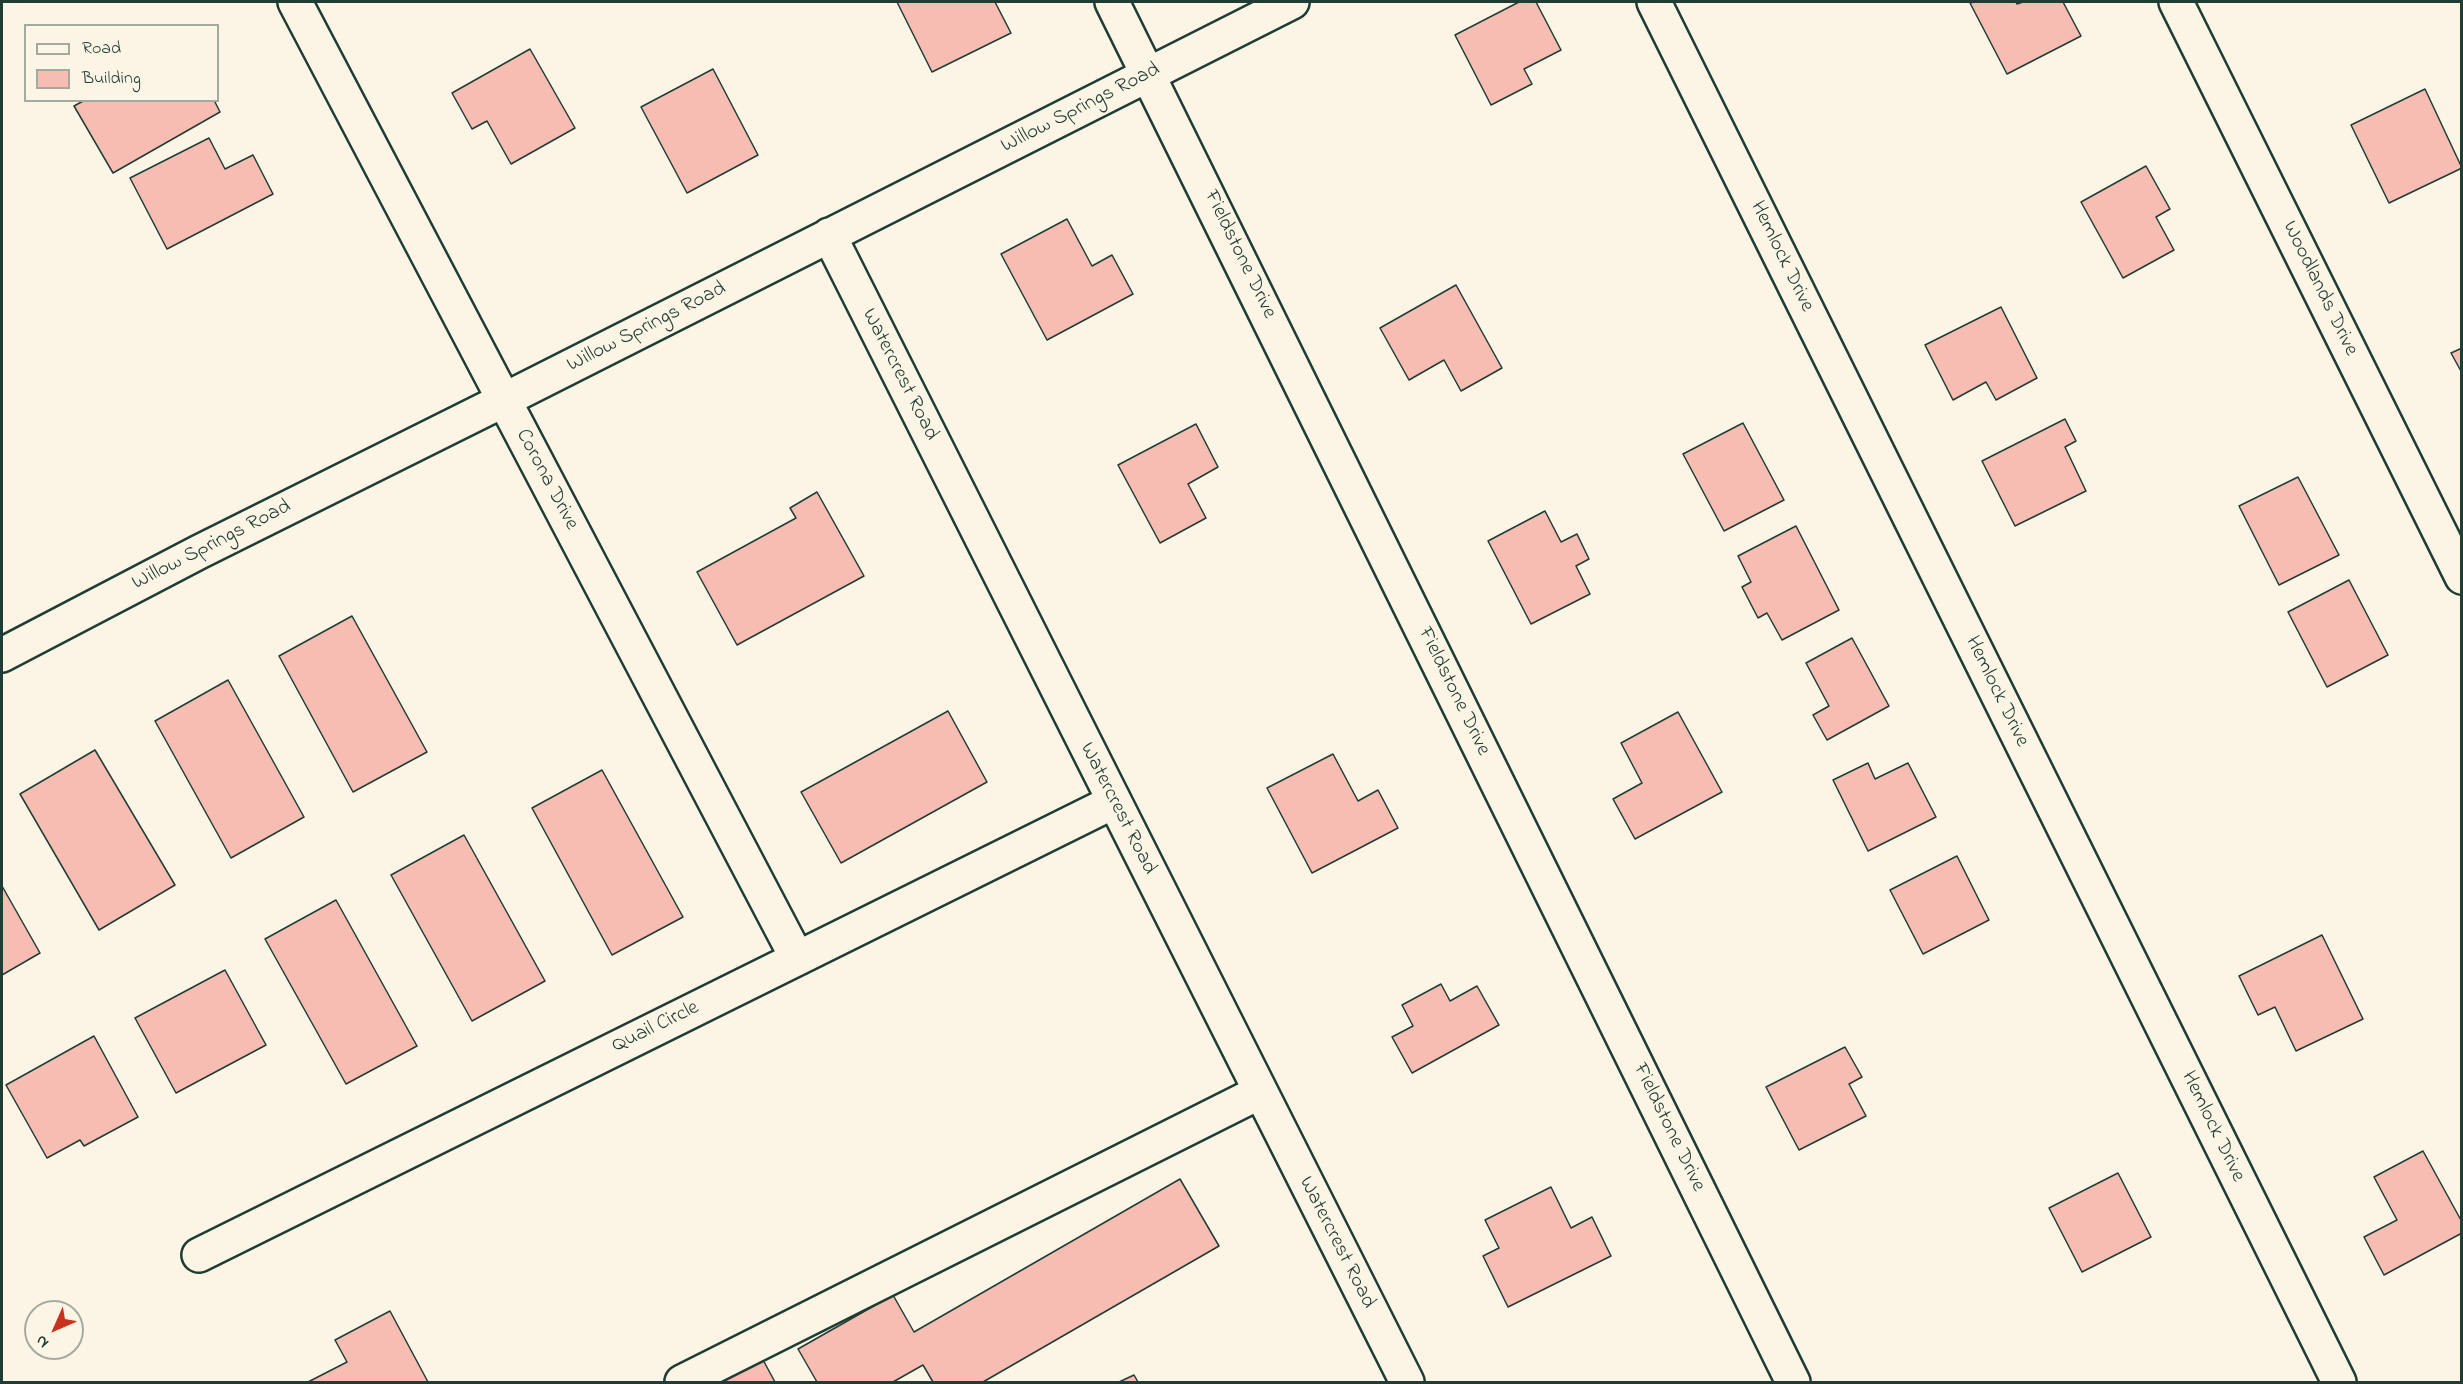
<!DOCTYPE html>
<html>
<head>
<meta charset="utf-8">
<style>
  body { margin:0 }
  #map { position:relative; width:2463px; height:1384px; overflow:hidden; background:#fcf5e5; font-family:"Indie Flower",sans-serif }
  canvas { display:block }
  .frame { position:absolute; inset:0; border:3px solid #1f3d34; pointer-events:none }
  .legend { position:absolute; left:24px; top:24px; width:195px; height:78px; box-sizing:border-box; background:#fcf5e5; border:2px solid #a4ab9e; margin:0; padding:8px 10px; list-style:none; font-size:18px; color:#1f3d34 }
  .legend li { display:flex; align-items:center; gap:12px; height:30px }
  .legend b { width:30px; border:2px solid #a4ab9e }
  .north { position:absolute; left:24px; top:1300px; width:60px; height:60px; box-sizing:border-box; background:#fcf5e5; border:2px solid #a4ab9e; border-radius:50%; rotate:225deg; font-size:16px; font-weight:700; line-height:24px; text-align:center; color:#1f3d34 }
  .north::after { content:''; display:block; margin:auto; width:21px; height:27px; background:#c8321e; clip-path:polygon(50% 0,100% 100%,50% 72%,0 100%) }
</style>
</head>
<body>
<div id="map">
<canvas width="2463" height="1384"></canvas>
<div class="frame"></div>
<ul class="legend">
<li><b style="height:8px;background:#fcf5e5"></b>Road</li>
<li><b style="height:16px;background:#f7bcb2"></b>Building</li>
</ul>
<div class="north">N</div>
</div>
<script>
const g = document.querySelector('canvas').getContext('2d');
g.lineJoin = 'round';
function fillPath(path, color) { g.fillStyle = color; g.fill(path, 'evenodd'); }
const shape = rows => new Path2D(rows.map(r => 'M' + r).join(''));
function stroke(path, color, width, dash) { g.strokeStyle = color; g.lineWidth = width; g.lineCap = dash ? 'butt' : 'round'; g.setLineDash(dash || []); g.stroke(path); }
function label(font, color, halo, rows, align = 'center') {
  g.font = font + ' "Indie Flower",sans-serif'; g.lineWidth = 4.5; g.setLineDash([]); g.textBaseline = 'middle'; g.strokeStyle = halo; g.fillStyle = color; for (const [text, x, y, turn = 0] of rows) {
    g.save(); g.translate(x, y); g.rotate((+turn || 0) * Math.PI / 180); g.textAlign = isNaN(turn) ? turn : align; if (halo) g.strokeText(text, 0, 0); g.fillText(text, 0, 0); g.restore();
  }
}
const building = shape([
  [897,2,995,2,1011,33,932,72,897,2],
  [1519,2,1536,2,1561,50,1524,69,1532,84,1491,105,1455,35,1519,2],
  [1974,2,2016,2,2017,4,2023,2,2063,2,2081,36,2007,74,1970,3,1974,2],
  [530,49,575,128,511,164,487,121,472,129,452,93,530,49],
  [713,69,758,155,687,193,641,107,713,69],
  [2425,89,2462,168,2389,203,2351,125,2425,89],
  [85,100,214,100,220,112,113,173,74,106,85,100],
  [209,138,225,169,253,155,273,194,167,249,130,178,209,138],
  [2146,166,2170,209,2156,217,2174,250,2123,278,2081,202,2146,166],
  [1067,219,1092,266,1112,255,1133,294,1047,340,1001,254,1067,219],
  [1456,285,1502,368,1461,391,1444,360,1409,380,1380,328,1456,285],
  [2001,307,2037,378,1996,400,1986,382,1953,400,1925,345,2001,307],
  [2462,348,2462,373,2451,353,2462,348],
  [2065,419,2076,441,2065,447,2086,491,2015,526,1982,461,2065,419],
  [1743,423,1784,500,1724,531,1683,454,1743,423],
  [1196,424,1218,467,1188,484,1206,518,1160,543,1118,465,1196,424],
  [2298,477,2339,555,2279,585,2239,506,2298,477],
  [817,492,864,576,737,645,697,572,796,518,790,508,817,492],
  [1545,511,1561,542,1577,534,1589,559,1576,566,1590,594,1531,624,1488,541,1545,511],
  [1796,526,1839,610,1782,640,1767,613,1758,618,1742,587,1751,582,1738,556,1796,526],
  [2349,580,2388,655,2327,687,2288,612,2349,580],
  [352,616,427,752,353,792,279,656,352,616],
  [1852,638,1889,706,1827,740,1813,715,1829,706,1806,663,1852,638],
  [228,680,304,817,231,858,155,721,228,680],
  [948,711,987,782,841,863,801,792,948,711],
  [1678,712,1722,792,1635,839,1613,799,1642,783,1621,743,1678,712],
  [95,750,175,885,99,930,20,794,95,750],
  [1333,754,1358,801,1378,790,1398,828,1312,873,1267,788,1333,754],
  [1868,763,1875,779,1908,763,1936,817,1868,851,1833,780,1868,763],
  [602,770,683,917,612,955,532,808,602,770],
  [464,835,545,981,472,1021,391,875,464,835],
  [1957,856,1989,920,1923,954,1890,890,1957,856],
  [2,886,40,953,2,975,2,886],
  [336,900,417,1046,346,1084,265,939,336,900],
  [2322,935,2363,1019,2296,1051,2275,1007,2258,1015,2239,976,2322,935],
  [225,970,266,1045,176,1093,135,1018,225,970],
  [1441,984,1450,1001,1477,986,1499,1025,1412,1073,1392,1037,1413,1026,1402,1005,1441,984],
  [94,1036,138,1117,84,1146,80,1140,47,1158,6,1085,94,1036],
  [1845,1047,1862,1077,1849,1084,1866,1116,1799,1150,1766,1087,1845,1047],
  [2423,1151,2462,1222,2462,1233,2384,1275,2364,1237,2397,1220,2374,1177,2423,1151],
  [2118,1173,2151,1237,2082,1272,2049,1208,2118,1173],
  [1180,1179,1219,1246,983,1382,933,1382,923,1365,893,1382,817,1382,798,1349,893,1295,914,1332,1180,1179],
  [1551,1187,1571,1228,1592,1217,1611,1256,1508,1307,1483,1256,1499,1248,1485,1220,1551,1187],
  [390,1311,428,1382,308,1382,347,1362,335,1340,390,1311],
  [762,1358,775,1382,717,1382,762,1358],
  [1134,1375,1138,1382,1119,1382,1134,1375]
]);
const minor = shape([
  [295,2,797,958],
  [1112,2,1793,1382],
  [1654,2,2339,1382],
  [2176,2,2462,577],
  [829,235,1407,1382],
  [2,655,199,552,504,400,1292,2],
  [199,1255,1113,802],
  [682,1382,1260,1092]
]);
const streetNames = [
  ["Willow Springs Road",1081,109,-27],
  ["Fieldstone Drive",1239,255,64],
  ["Hemlock Drive",1781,257,64],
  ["Woodlands Drive",2319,289,64],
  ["Willow Springs Road",647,328,-27],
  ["Watercrest Road",899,375,63],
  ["Corona Drive",546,480,62],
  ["Willow Springs Road",212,546,-27],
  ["Fieldstone Drive",1453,692,64],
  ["Hemlock Drive",1996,692,64],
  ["Watercrest Road",1117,809,63],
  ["Quail Circle",656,1028,-26],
  ["Hemlock Drive",2212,1127,64],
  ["Fieldstone Drive",1668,1128,64],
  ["Watercrest Road",1336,1243,63]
];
fillPath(building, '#f7bcb2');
stroke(building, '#1f3d34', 1.5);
stroke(minor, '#1f3d34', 38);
stroke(minor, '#fcf5e5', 33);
label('21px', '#1f3d34', '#fcf5e5', streetNames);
</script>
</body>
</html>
